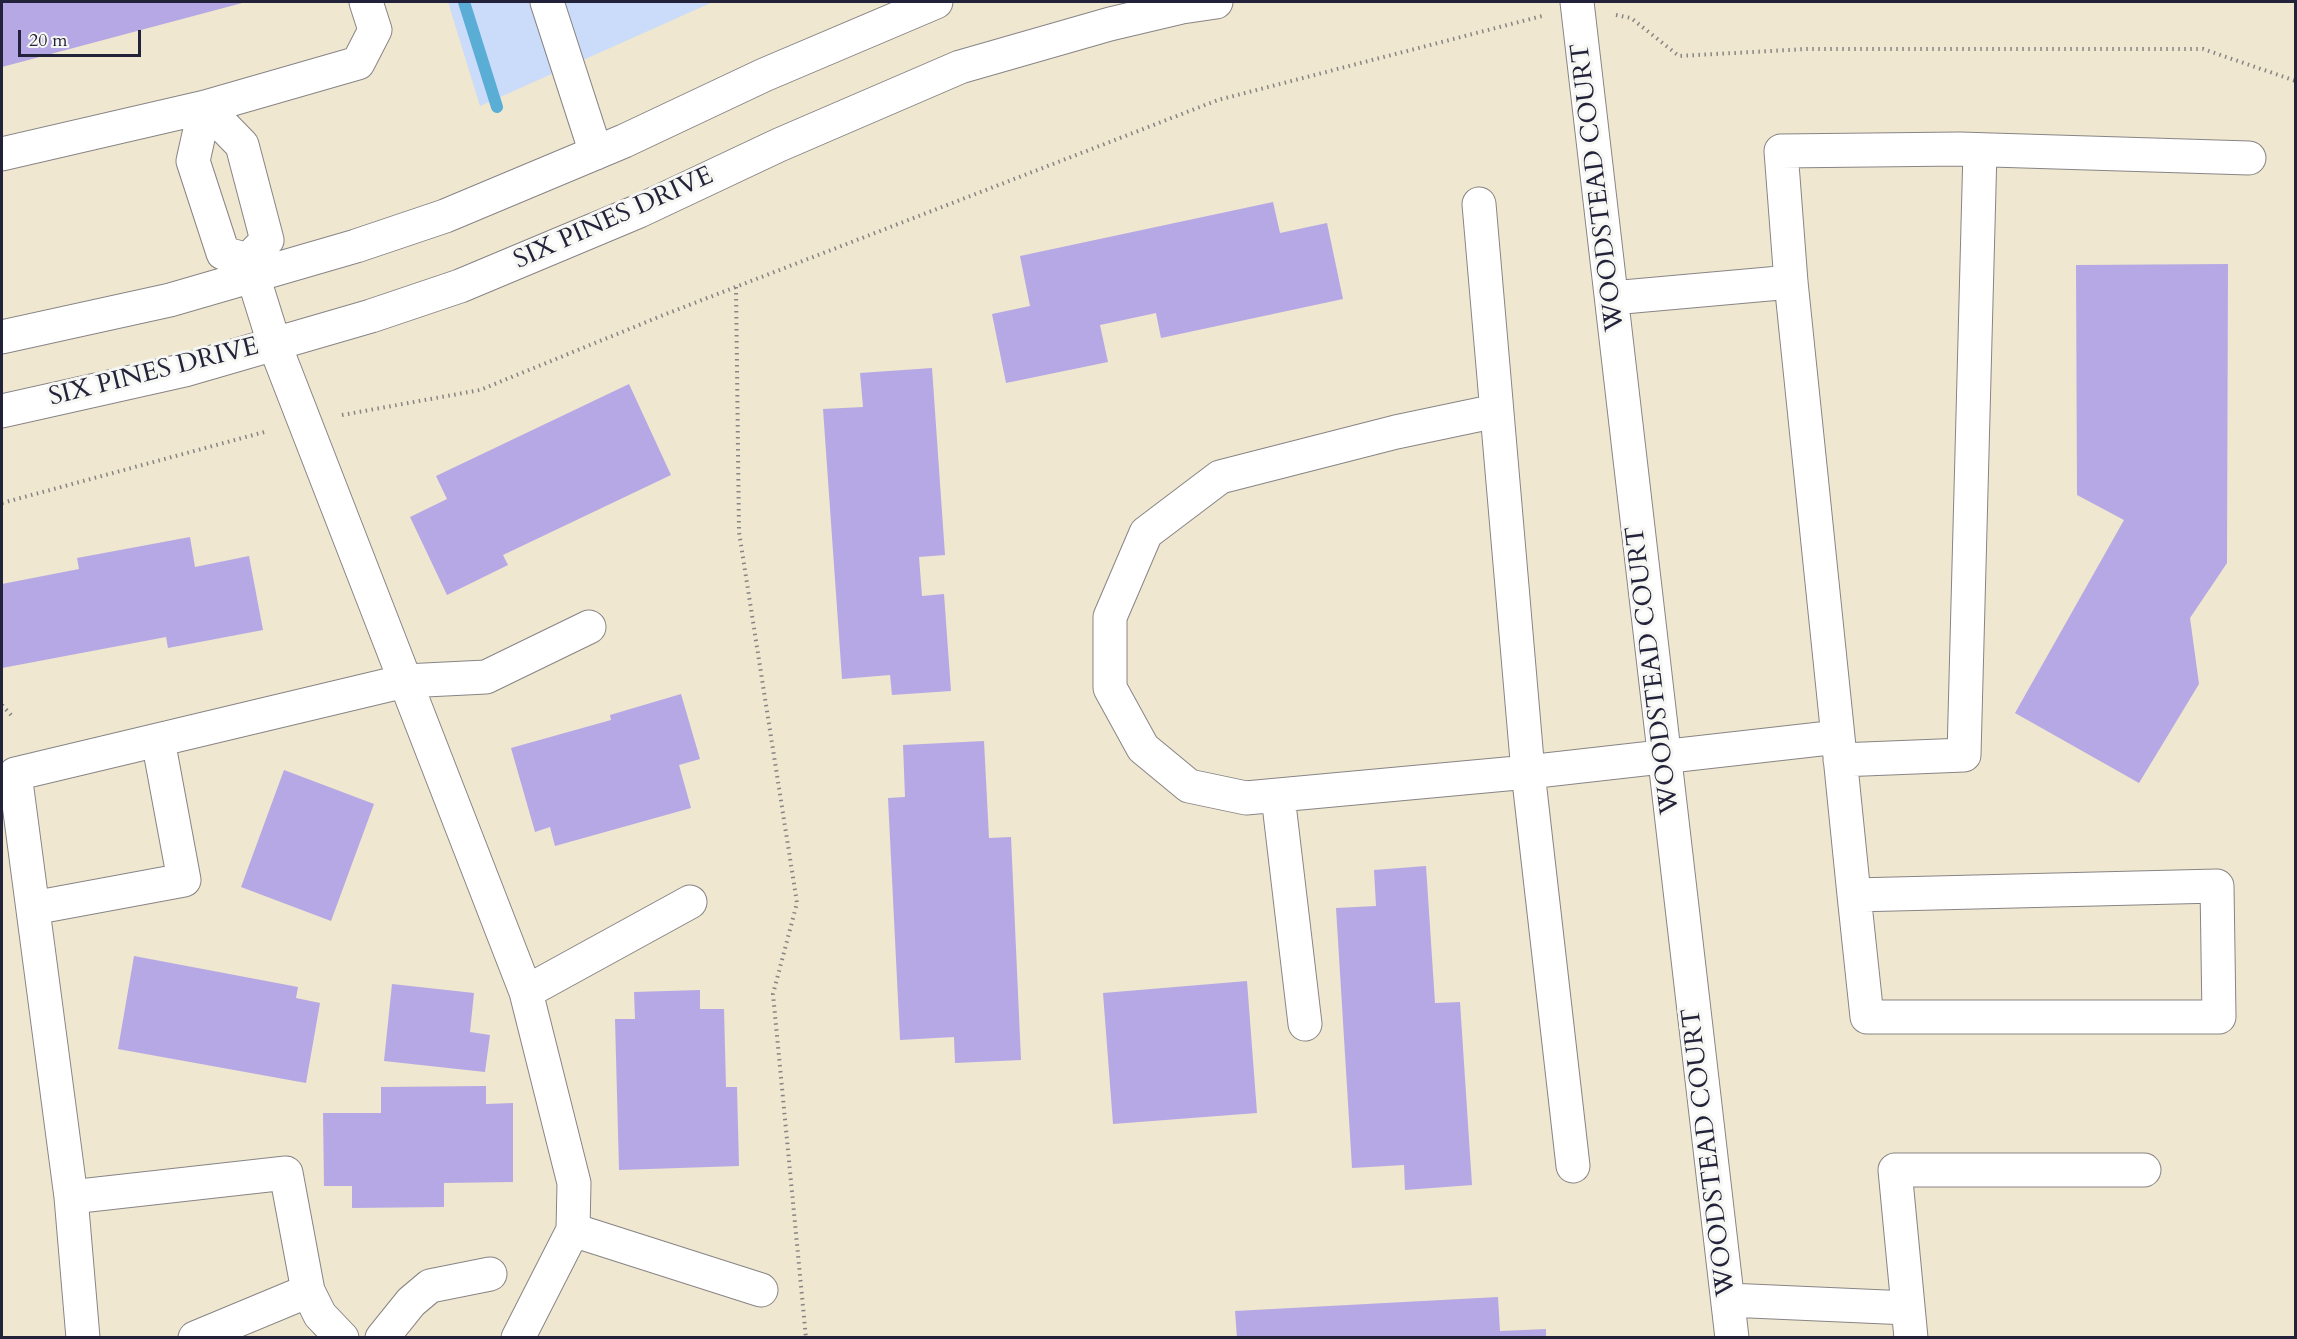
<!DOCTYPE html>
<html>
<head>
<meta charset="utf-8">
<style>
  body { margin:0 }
  #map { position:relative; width:2297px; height:1339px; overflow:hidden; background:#efe7cf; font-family:Cardo,serif }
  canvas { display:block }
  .frame { position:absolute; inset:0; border:3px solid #22223b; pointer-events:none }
  .scale { position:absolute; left:18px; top:30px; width:123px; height:27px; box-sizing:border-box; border:3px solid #22223b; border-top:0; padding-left:8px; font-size:18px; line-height:21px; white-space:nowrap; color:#22223b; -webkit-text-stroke:4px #f6f6f2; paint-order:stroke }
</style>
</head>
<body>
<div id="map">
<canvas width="2297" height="1339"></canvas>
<div class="frame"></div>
<div class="scale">20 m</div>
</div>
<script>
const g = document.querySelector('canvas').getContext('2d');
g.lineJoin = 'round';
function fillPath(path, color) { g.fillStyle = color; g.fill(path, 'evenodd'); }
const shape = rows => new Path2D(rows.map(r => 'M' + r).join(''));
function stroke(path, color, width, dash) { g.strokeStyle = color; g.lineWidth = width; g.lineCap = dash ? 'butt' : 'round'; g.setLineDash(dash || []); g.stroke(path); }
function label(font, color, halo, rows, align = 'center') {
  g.font = font + ' Cardo,serif'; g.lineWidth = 6; g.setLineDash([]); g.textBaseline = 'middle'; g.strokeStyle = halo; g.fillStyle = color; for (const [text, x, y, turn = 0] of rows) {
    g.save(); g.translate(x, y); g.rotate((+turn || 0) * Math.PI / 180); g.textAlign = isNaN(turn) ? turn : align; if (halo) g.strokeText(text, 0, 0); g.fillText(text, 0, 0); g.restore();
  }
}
const built = shape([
  [448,2,713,2,480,106]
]);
const stream = shape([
  [464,2,497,107]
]);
const building = shape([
  [2,2,246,2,2,67],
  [1273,202,1280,233,1327,223,1343,299,1161,338,1156,313,1100,325,1108,362,1006,383,992,314,1030,306,1020,256],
  [2228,264,2227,563,2190,618,2199,684,2139,783,2015,713,2124,520,2077,495,2076,265],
  [932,368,945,555,919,557,922,596,944,594,951,691,892,695,890,675,842,679,823,409,863,407,860,373],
  [629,384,671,475,503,555,508,565,447,595,410,517,447,499,436,476],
  [190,537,195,567,249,556,263,630,168,648,166,637,2,668,2,584,79,569,77,558],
  [681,694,700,759,679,765,691,808,555,846,550,827,535,832,511,748,611,720,610,715],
  [984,741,989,838,1011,837,1021,1060,955,1063,954,1037,900,1040,888,798,905,797,903,745],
  [284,770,374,804,331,921,241,887],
  [1426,866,1435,1003,1460,1002,1472,1185,1405,1190,1404,1165,1352,1168,1336,908,1376,906,1374,870],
  [134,956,298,987,296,998,320,1003,306,1083,118,1049],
  [1247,981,1257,1113,1113,1124,1103,993],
  [392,984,474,993,470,1032,490,1035,485,1072,384,1061],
  [700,990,700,1009,724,1009,726,1087,737,1087,739,1166,619,1170,615,1019,635,1019,634,992],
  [486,1086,486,1104,513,1103,513,1182,444,1183,444,1207,352,1208,352,1186,324,1186,323,1113,381,1113,381,1087],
  [1498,1297,1500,1331,1546,1329,1546,1338,1237,1338,1235,1311]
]);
const path = shape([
  [1616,15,1631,18,1679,56,1807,49,2203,49,2296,81],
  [736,287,739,532,797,903,773,994,806,1338],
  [342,415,480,390,666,314,1218,100,1542,16],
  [2,503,268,431],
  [2,705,11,715]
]);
const minor = shape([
  [547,2,596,153],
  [1577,2,1732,1338],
  [205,107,242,145,267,240,248,260,223,253,193,161,205,107],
  [2,154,205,107,358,63,375,30,366,2],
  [1479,204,1528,772,1838,737,1854,895,1867,1017,2219,1017,2217,886,1854,895],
  [248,260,274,343,526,992,574,1183,573,1230,518,1338],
  [1612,298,1791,282],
  [2,337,170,300,356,246,445,216,624,141,764,75,936,2],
  [2,411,185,370,371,316,460,286,639,211,779,145,960,67,1110,24,1182,7,1216,2],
  [1496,411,1396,432,1220,477,1146,533,1110,617,1110,688,1143,748,1189,786,1246,798,1528,772,1573,1166],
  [1838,737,1791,282,1781,151,1960,149,2249,158],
  [1840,760,1964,755,1980,150],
  [1278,796,1305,1024],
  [33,908,184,880,158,740],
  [526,992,690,902],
  [71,1197,83,1338],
  [573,1230,761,1290],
  [308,1291,286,1173,71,1197,15,774,405,681,486,677,589,627],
  [1728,1300,1908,1308],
  [195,1338,308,1291,320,1315,342,1338],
  [382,1338,411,1302,430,1286,490,1274],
  [1911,1338,1895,1170,2144,1170]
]);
const streetNames = [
  ["WOODSTEAD COURT",1599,187,-97],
  ["SIX PINES DRIVE",614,219,-24],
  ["SIX PINES DRIVE",154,373,-14],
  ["WOODSTEAD COURT",1654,670,-97],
  ["WOODSTEAD COURT",1710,1152,-97]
];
fillPath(built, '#cadcf9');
stroke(stream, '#5aaed6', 12);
fillPath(building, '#b6a8e5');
stroke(minor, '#888485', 35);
stroke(path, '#888485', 4, [1.5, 4.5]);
stroke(minor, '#fff', 33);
label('26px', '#22223b', '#f6f6f2', streetNames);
</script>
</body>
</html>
